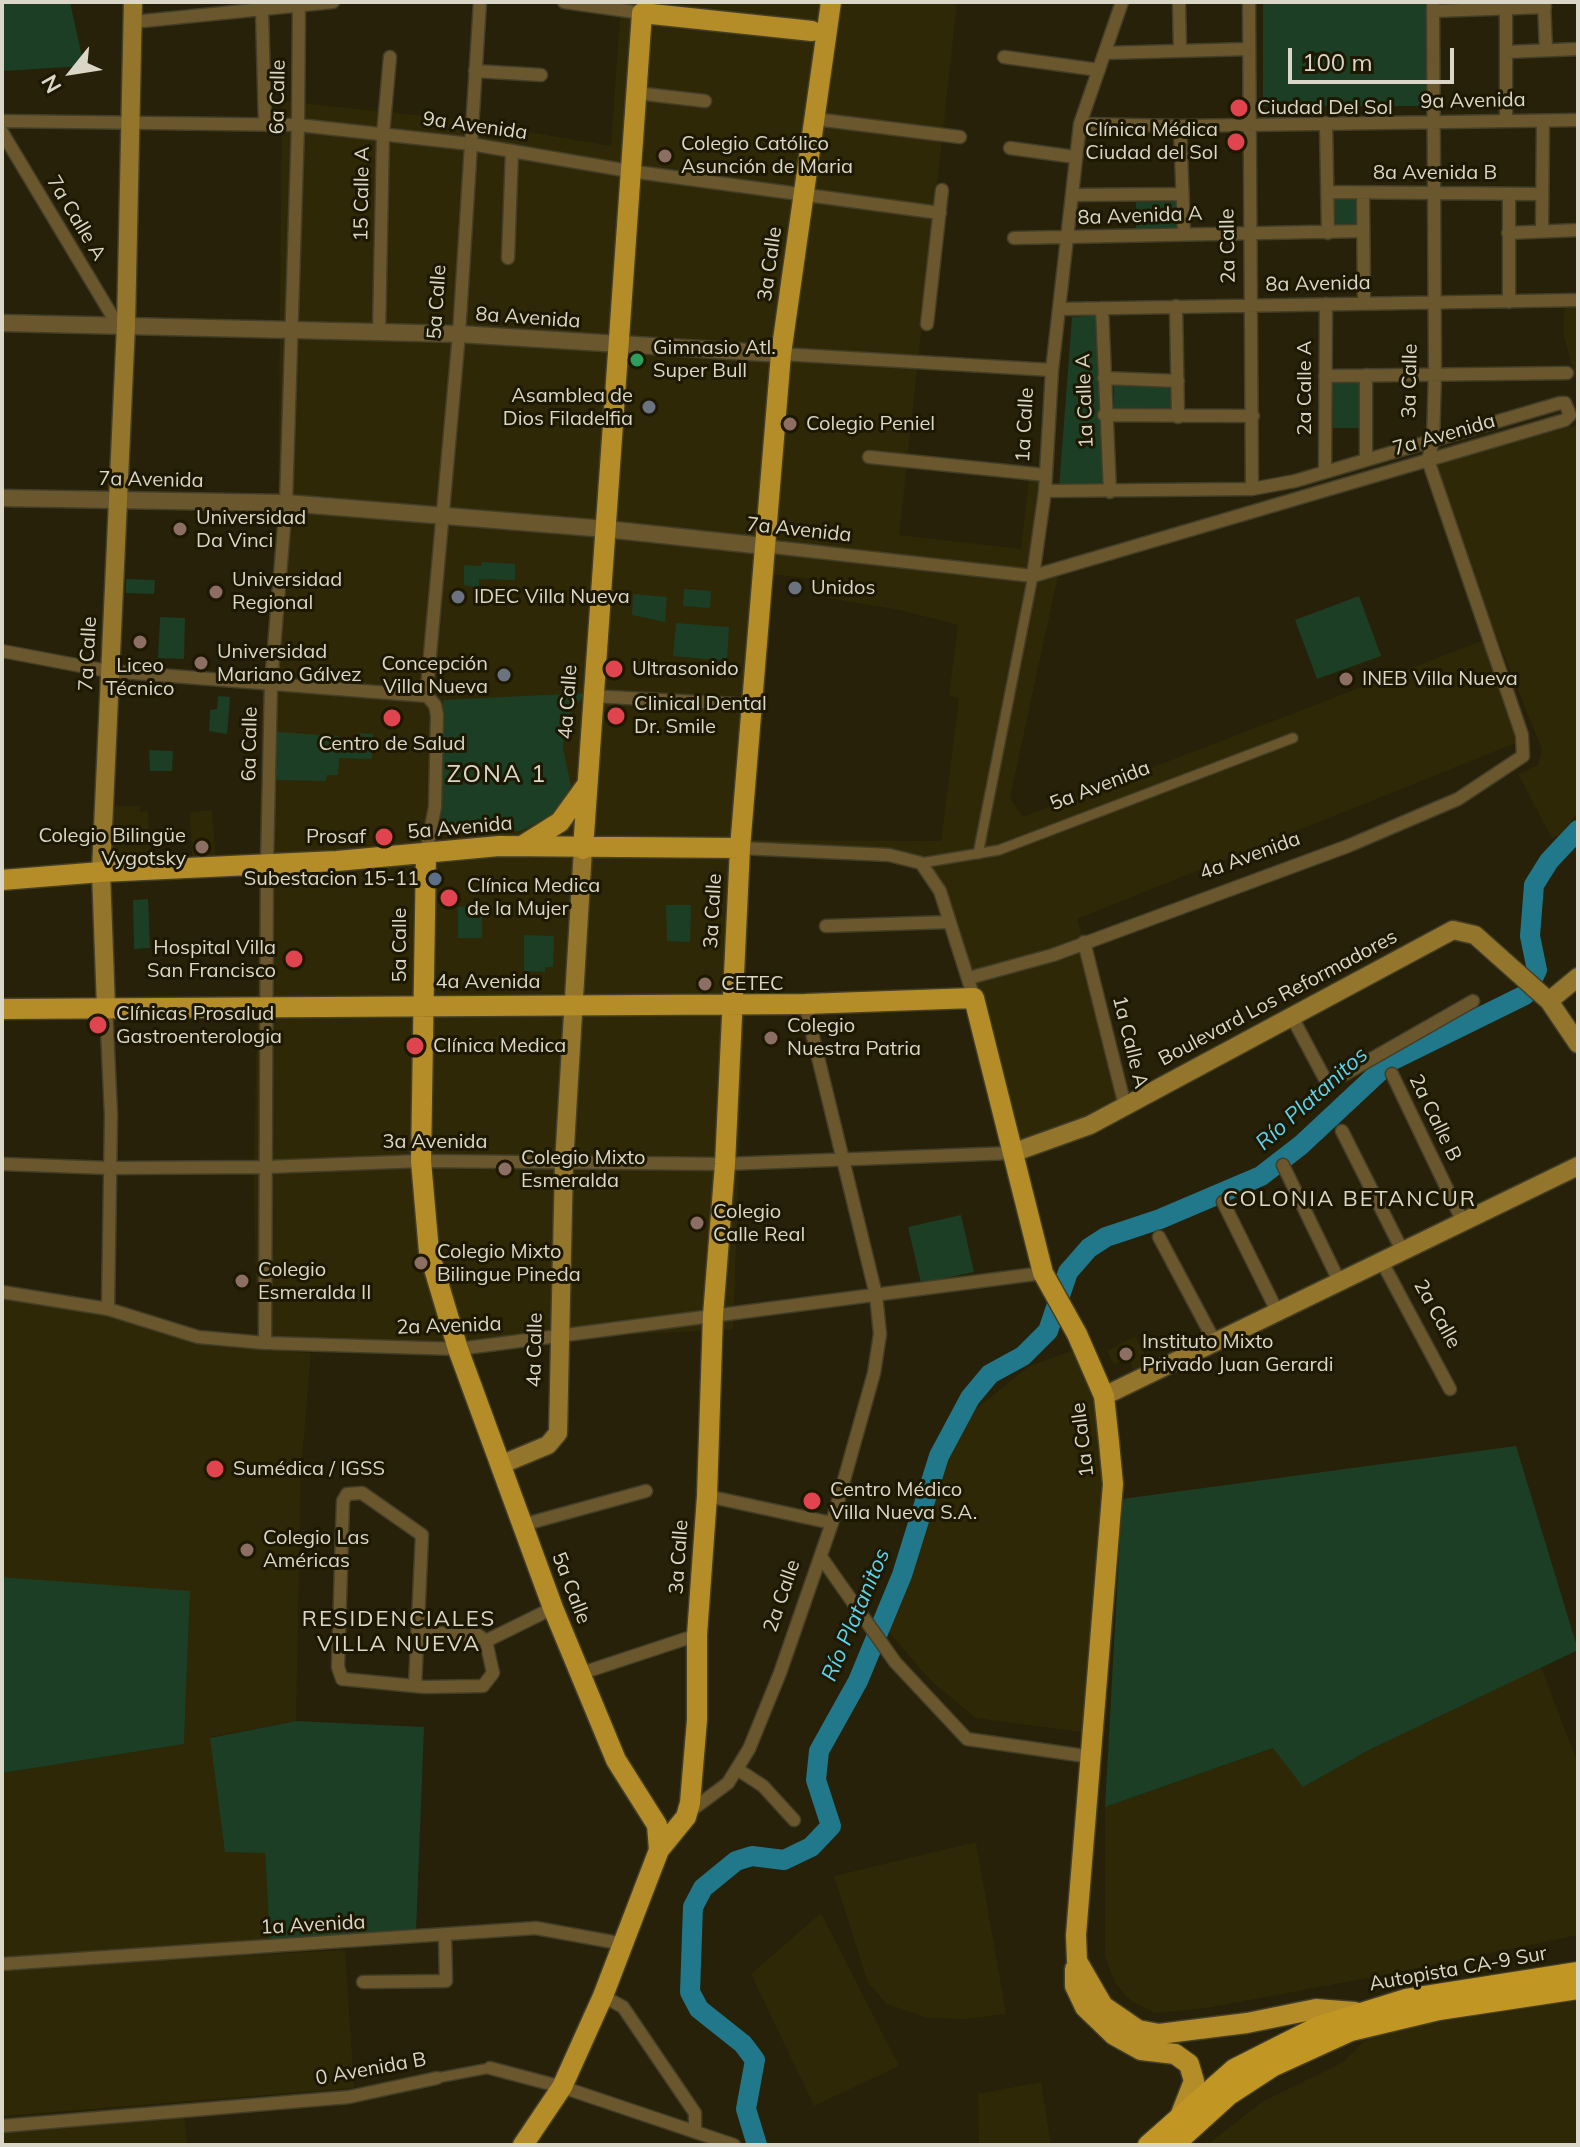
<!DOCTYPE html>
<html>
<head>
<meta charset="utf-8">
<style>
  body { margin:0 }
  #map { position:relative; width:1580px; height:2147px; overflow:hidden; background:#262108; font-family:Mulish,sans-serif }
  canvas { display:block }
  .frame { position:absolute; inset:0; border:4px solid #dad7c8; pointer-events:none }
  .north { position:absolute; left:32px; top:32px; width:80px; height:80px; -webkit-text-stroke:6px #1d1801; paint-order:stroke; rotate:240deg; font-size:22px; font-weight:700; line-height:32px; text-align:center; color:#dad7c8 }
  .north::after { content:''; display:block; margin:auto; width:28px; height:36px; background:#dad7c8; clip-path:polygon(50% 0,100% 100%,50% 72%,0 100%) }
  .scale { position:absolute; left:1288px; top:48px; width:166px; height:36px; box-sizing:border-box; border:4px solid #dad7c8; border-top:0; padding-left:10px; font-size:24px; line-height:28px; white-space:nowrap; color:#dad7c8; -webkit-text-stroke:6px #1d1801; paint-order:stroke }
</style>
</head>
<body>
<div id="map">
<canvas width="1580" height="2147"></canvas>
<div class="frame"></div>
<div class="north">N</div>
<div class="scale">100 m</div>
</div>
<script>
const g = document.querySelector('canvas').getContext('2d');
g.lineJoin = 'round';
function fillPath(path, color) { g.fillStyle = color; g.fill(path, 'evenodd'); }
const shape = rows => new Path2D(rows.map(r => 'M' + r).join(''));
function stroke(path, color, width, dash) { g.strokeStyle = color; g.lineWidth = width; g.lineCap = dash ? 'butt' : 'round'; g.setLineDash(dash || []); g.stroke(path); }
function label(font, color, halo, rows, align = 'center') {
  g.font = font + ' Mulish,sans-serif'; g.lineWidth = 6; g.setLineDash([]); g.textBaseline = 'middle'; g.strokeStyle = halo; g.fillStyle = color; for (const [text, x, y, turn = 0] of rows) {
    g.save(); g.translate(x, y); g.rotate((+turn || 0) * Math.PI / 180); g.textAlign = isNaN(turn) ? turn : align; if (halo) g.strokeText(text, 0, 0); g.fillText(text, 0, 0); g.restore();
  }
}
const built = shape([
  [621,2,957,2,899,535,1021,549,1029,479,1048,479,1035,573,1060,566,1010,798,1023,817,1492,637,1528,738,1077,919,1127,1115,1021,1145,1018,1158,977,983,941,885,907,855,751,847,733,1329,454,1344,257,1339,254,1181,262,694,278,514,282,101,452,119,611,146],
  [772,574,829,581,828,598,900,610,958,625,949,696,959,698,941,841,752,840],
  [1565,299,1578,299,1578,388,1563,333],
  [1578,425,1578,812,1562,833,1552,838,1518,774,1538,765,1542,749,1490,621,1434,464],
  [110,806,140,806,140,812,148,811,150,862,109,864],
  [212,810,216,859,192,860,190,812],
  [2,1298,107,1315,210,1346,311,1353,301,1470,296,1721,210,1737,265,1853,270,1942,2,1959,2,1773,184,1744,190,1592,2,1577],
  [1135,1336,1150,1364,1135,1372,1127,1358,1114,1364,1107,1351],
  [1085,1346,1101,1382,1106,1483,1089,1733,976,1718,931,1681,881,1623,917,1495,961,1421,1029,1366],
  [1541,1667,1578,1764,1578,1935,1378,1976,1207,2008,1155,2013,1131,2001,1115,1983,1105,1957,1105,1807,1274,1748,1303,1787,1369,1750],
  [976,1842,1006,2014,966,2019,928,2018,887,2004,868,1983,834,1876],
  [821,1913,899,2066,814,2106,751,1974],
  [345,1950,354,2088,2,2116,2,1969],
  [1578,1993,1578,2145,1208,2144,1262,2102,1343,2062,1370,2036],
  [1041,2082,1051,2145,979,2145,978,2094],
  [184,2115,187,2145,2,2145,2,2131]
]);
const green = shape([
  [2,2,70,2,84,66,2,71],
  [1263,2,1428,2,1427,106,1263,106],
  [1365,198,1366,229,1334,230,1333,199],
  [1136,202,1177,202,1177,229,1136,229],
  [1102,315,1103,488,1059,488,1072,317],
  [1114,383,1171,383,1171,411,1114,410],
  [1332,383,1365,383,1366,428,1333,428],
  [482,562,515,564,515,580,479,579,479,588,464,585,464,565,481,566],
  [126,579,155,580,154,594,126,593],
  [684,589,711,591,710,608,683,606],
  [633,594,667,597,665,622,632,615],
  [1359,596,1381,656,1317,679,1295,620],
  [160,617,185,618,184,659,158,658],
  [676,623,729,627,727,661,673,656],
  [586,693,571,711,564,729,563,748,571,786,555,814,520,831,450,834,441,830,443,700],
  [218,696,230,697,227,734,209,731,210,710,217,709],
  [276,732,339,736,339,742,356,743,357,733,373,734,372,759,339,758,338,775,327,775,326,781,276,780],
  [149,750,173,751,172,771,150,771],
  [148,899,150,948,134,949,133,900],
  [666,905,691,905,690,942,667,941],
  [482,906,482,938,458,938,458,907],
  [524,935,554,936,553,967,545,967,545,972,524,971],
  [961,1215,974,1272,921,1283,908,1227],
  [1516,1446,1578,1650,1369,1750,1303,1787,1273,1748,1105,1807,1122,1499],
  [2,1577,190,1591,184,1744,2,1773],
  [296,1721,424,1727,416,1932,347,1933,346,1938,270,1942,265,1853,225,1852,210,1738]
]);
const river = shape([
  [757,2145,746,2109,755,2060,743,2044,699,2009,690,1992,693,1907,703,1888,736,1861,752,1856,784,1860,811,1847,831,1826,816,1780,819,1751,858,1681,902,1575,939,1456,970,1398,990,1374,1023,1356,1048,1331,1068,1272,1089,1248,1106,1237,1160,1219,1261,1176,1301,1145,1391,1061,1525,995,1537,970,1530,936,1534,885,1549,861,1578,830]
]);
const pedestrian = shape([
  [978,854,1033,576],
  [921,863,999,850,1293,738],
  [437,2078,490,2068]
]);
const minor = shape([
  [564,2,642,13,643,2],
  [1179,2,1180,50],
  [1249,2,1252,489],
  [1544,2,1546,50],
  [262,10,265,125],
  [1434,11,1545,7],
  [133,22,333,2],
  [1506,52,1578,49],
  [1105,53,1249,49],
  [1004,57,1099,70],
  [475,71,541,75],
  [636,93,705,101],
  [815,119,960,137],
  [2,121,298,125,471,144,629,171,940,213],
  [1506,121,1506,9],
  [1326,123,1328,233],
  [1080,124,1180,126,1578,120],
  [1180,126,1184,234],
  [2,132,117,324],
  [1010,148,1075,157],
  [1327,192,1542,194],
  [1363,193,1364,303],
  [1072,195,1182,194],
  [1542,231,1543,121],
  [1508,233,1578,230],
  [1014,238,1363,231],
  [508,258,512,151],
  [1509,302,1509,194],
  [1176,306,1178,417],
  [1102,308,1110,492],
  [1060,309,1578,300],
  [927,324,942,190],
  [379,333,383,134,390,57],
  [781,354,1052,370],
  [1325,376,1567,373],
  [1104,378,1178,381],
  [1104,415,1253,416],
  [869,457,1046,475],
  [1366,460,1366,375],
  [1325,472,1326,304],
  [764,546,1033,576,1565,420,1570,415,1565,403,1560,403,1295,481,1252,489,1045,491],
  [1033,576,1045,491,1052,370,1080,124,1122,2],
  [2,651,108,671,427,696],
  [592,696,752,705],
  [740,848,889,855,921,863,940,891,974,998],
  [426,853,435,807,437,715,435,705,427,696,427,688,459,334,480,2],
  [826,926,950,922],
  [1084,942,1125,1106],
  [969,978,1053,955,1348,846,1458,799,1523,756,1522,735,1428,460,1433,441,1435,373,1433,2],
  [106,1007,111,1115,108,1309],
  [1292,1017,1325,1079,1331,1082,1473,1001],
  [1392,1074,1463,1222],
  [1342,1131,1403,1252],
  [2,1164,109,1168,267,1167,421,1161,725,1164,1012,1153],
  [1283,1165,1340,1283],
  [1223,1202,1278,1313],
  [1159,1237,1216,1344],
  [1382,1262,1450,1389],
  [2,1292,108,1309,198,1337,265,1343,458,1349,1043,1273],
  [265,1343,267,864,271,684,286,503,298,125,299,2],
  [707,1496,832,1523],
  [522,1525,646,1491],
  [821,1557,895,1662,967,1739,1092,1757],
  [418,1632,478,1635,486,1641],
  [486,1641,553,1608],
  [579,1674,697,1635],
  [415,1686,422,1535,362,1493,347,1494,343,1501,338,1667,342,1679,425,1687,483,1686,493,1673,486,1641],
  [737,1769,763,1786,794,1820],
  [689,1812,728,1783,749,1749,780,1673,832,1523,874,1373,880,1334,876,1295,805,1004],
  [2,1964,536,1928,624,1944],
  [363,1982,446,1981,445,1937],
  [603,1996,623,2007,695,2113,695,2132],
  [490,2068,562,2087,734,2145],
  [2,2126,349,2097,437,2078]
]);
const tertiary = shape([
  [2,323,459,334,781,354],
  [2,498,286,503,606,529,764,546]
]);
const secondary = shape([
  [1549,1001,1578,977],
  [106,1007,101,872,126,325,133,2],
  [1012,1153,1090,1125,1453,930,1475,935,1549,1001,1578,1044],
  [1104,1396,1578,1166],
  [500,1465,548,1445,558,1433,564,1163,583,849]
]);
const primary = shape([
  [522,846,560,822,586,786],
  [583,849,642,13,812,31],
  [426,853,421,1161,429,1252,458,1349,553,1608,616,1760,657,1825,659,1850],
  [2,880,101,872,337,861,499,846,740,848],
  [2,1009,805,1004,974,998,1043,1273,1077,1334,1104,1396,1109,1442,1113,1484,1076,1935,1077,1961,1103,2006,1138,2030,1159,2034,1247,2023,1316,2009,1355,2012],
  [1075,1969,1075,1986,1085,2007,1114,2035,1141,2050,1175,2054,1189,2064,1194,2081,1181,2114],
  [523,2145,562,2087,603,1996,659,1850,686,1817,690,1803,697,1720,697,1635,707,1496,713,1315,725,1164,740,848,781,354,831,2]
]);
const trunk = shape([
  [1148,2145,1234,2069,1319,2026,1406,1999,1578,1972],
  [1174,2145,1229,2095,1272,2067,1351,2031,1439,2010,1578,1989]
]);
const markers = [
  [1239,108,10,"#e0444e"],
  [1236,142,10,"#e0444e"],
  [665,156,8,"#8d6e63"],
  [637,360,8,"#2e9e5b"],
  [649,407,8,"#6b7280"],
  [790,424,8,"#8d6e63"],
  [180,529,8,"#8d6e63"],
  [795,588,8,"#6b7280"],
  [216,592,8,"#8d6e63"],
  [458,597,8,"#6b7280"],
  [140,642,8,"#8d6e63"],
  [201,663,8,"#8d6e63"],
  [614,669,10,"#e0444e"],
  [504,675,8,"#6b7280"],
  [1346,679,8,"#8d6e63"],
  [616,716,10,"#e0444e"],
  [392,718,10,"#e0444e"],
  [384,837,10,"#e0444e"],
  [202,847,8,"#8d6e63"],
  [435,879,8,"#5c6f8a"],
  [449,898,10,"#e0444e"],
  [294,959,10,"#e0444e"],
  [705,984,8,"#8d6e63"],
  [98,1025,10,"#e0444e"],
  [771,1038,8,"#8d6e63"],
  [415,1046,10,"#e0444e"],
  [505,1169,8,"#8d6e63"],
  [697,1223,8,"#8d6e63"],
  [421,1263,8,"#8d6e63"],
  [242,1281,8,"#8d6e63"],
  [1126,1354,8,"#8d6e63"],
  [215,1469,10,"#e0444e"],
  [812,1501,10,"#e0444e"],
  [247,1550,8,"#8d6e63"]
];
const streetNames = [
  ["6a Calle",278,97,-89],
  ["9a Avenida",1473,101,-1],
  ["9a Avenida",475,126,8],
  ["8a Avenida B",1435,173],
  ["15 Calle A",362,194,-89],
  ["8a Avenida A",1140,216,-2],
  ["7a Calle A",76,218,59],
  ["2a Calle",1228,246,-91],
  ["3a Calle",770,264,-82],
  ["8a Avenida",1318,284,-1],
  ["5a Calle",437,302,-86],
  ["8a Avenida",528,318,4],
  ["3a Calle",1410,381,-89],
  ["2a Calle A",1305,388,-90],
  ["1a Calle A",1085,401,-92],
  ["1a Calle",1025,425,-87],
  ["7a Avenida",1444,435,-16],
  ["7a Avenida",151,480,1],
  ["7a Avenida",799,530,6],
  ["7a Calle",88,654,-87],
  ["4a Calle",568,702,-86],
  ["6a Calle",250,744,-89],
  ["5a Avenida",1100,786,-21],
  ["5a Avenida",460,828,-5],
  ["4a Avenida",1250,856,-20],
  ["3a Calle",713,911,-87],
  ["5a Calle",400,945,-90],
  ["4a Avenida",488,982],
  ["Boulevard Los Reformadores",1278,998,-28],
  ["1a Calle A",1130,1042,76],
  ["2a Calle B",1435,1118,64],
  ["3a Avenida",435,1142],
  ["2a Calle",1437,1314,61],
  ["2a Avenida",449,1326,-2],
  ["4a Calle",535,1350,-89],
  ["1a Calle",1083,1440,-97],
  ["3a Calle",679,1557,-86],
  ["5a Calle",571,1588,69],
  ["2a Calle",782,1596,-71],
  ["1a Avenida",313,1925,-3],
  ["Autopista CA-9 Sur",1458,1969,-10],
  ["0 Avenida B",371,2069,-10]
];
const poiNames = [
  ["Ciudad Del Sol",1257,108],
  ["Clínica Médica",1218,130,"right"],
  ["Ciudad del Sol",1218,153,"right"],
  ["Colegio Católico",681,144],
  ["Asunción de Maria",681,167],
  ["Gimnasio Atl.",653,348],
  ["Super Bull",653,371],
  ["Asamblea de",633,396,"right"],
  ["Dios Filadelfia",633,419,"right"],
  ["Colegio Peniel",806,424],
  ["Universidad",196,518],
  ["Da Vinci",196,541],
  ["Universidad",232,580],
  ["Regional",232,603],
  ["Unidos",811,588],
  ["IDEC Villa Nueva",474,597],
  ["Universidad",217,652],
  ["Mariano Gálvez",217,675],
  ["Concepción",488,664,"right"],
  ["Villa Nueva",488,687,"right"],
  ["Liceo",140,666,"center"],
  ["Técnico",140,689,"center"],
  ["Ultrasonido",632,669],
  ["INEB Villa Nueva",1362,679],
  ["Clinical Dental",634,704],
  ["Dr. Smile",634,727],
  ["Centro de Salud",392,744,"center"],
  ["Colegio Bilingüe",186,836,"right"],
  ["Vygotsky",186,859,"right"],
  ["Prosaf",366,837,"right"],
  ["Subestacion 15-11",419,879,"right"],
  ["Clínica Medica",467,886],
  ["de la Mujer",467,909],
  ["Hospital Villa",276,948,"right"],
  ["San Francisco",276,971,"right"],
  ["CETEC",721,984],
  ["Clínicas Prosalud",116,1014],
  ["Gastroenterologia",116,1037],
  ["Colegio",787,1026],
  ["Nuestra Patria",787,1049],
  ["Clínica Medica",433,1046],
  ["Colegio Mixto",521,1158],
  ["Esmeralda",521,1181],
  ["Colegio",713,1212],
  ["Calle Real",713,1235],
  ["Colegio Mixto",437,1252],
  ["Bilingue Pineda",437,1275],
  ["Colegio",258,1270],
  ["Esmeralda II",258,1293],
  ["Instituto Mixto",1142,1342],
  ["Privado Juan Gerardi",1142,1365],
  ["Sumédica / IGSS",233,1469],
  ["Centro Médico",830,1490],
  ["Villa Nueva S.A.",830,1513],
  ["Colegio Las",263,1538],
  ["Américas",263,1561]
];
const waterNames = [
  ["Río Platanitos",1312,1099,-42],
  ["Río Platanitos",856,1615,-67]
];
const neighbourhoodNames = [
  ["COLONIA BETANCUR",1350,1199],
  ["RESIDENCIALES",399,1619],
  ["VILLA NUEVA",399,1644]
];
const quarterNames = [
  ["ZONA 1",497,775]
];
fillPath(built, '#2f2806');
fillPath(green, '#1c3e25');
stroke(river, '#21788b', 20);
stroke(pedestrian, '#433e27', 12);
stroke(minor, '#433e27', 15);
stroke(tertiary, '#433e27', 19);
stroke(secondary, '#433e27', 21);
stroke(primary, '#433e27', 23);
stroke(trunk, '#433e27', 23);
stroke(pedestrian, '#6a572d', 9);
stroke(minor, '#6a572d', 12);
stroke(tertiary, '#6a572d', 16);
stroke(secondary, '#94752c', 18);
stroke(primary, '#b48c28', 20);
stroke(trunk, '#c29623', 20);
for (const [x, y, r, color] of markers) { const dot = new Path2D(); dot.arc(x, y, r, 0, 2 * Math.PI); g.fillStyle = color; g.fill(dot); stroke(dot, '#1d1801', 3); }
label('20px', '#dad7c8', '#1d1801', streetNames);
label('20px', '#dad7c8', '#1d1801', poiNames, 'left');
label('italic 22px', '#5bd4f0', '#1d1801', waterNames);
g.letterSpacing = '2px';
label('22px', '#dad7c8', '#1d1801', neighbourhoodNames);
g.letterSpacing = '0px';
g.letterSpacing = '2px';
label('24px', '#dad7c8', '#1d1801', quarterNames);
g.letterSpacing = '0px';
</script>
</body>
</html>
